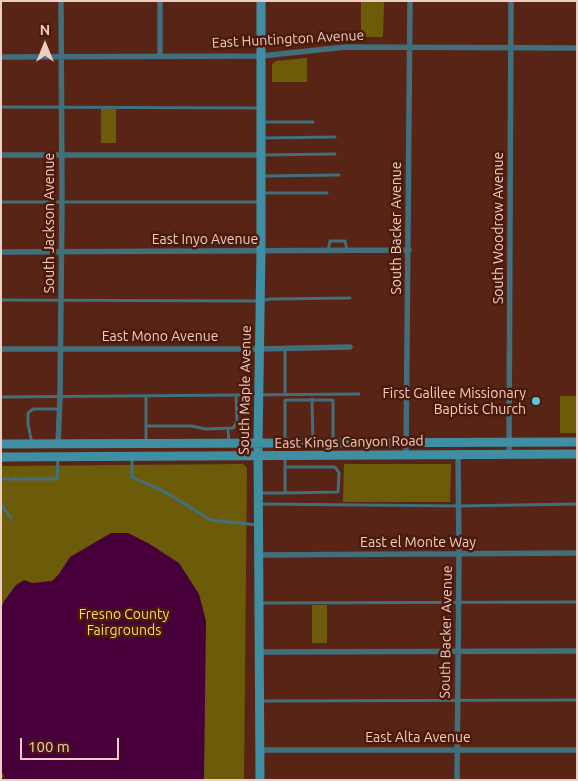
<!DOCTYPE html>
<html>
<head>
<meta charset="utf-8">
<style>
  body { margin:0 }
  #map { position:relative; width:578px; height:781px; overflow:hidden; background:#572415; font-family:Ubuntu,sans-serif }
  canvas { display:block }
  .frame { position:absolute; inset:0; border:2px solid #eecdc3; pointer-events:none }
  .north { position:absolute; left:20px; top:20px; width:50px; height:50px; -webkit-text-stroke:4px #4c1a0a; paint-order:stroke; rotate:0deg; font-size:14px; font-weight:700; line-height:20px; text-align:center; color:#eecdc3 }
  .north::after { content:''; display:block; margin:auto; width:18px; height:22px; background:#eecdc3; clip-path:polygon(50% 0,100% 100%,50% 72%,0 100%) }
  .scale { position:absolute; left:20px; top:738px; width:99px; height:22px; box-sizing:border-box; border:2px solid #eecdc3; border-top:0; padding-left:6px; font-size:15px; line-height:18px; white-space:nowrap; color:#eecdc3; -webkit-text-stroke:4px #4c1a0a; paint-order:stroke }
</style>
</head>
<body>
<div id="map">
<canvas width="578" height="781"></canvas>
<div class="frame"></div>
<div class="north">N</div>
<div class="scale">100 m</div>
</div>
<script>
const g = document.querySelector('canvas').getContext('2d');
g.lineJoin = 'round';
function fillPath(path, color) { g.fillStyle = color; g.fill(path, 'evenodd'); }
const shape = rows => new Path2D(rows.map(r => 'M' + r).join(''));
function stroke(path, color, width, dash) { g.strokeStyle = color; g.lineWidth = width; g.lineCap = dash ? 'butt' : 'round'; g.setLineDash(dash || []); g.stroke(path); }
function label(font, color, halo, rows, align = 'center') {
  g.font = font + ' Ubuntu,sans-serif'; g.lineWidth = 5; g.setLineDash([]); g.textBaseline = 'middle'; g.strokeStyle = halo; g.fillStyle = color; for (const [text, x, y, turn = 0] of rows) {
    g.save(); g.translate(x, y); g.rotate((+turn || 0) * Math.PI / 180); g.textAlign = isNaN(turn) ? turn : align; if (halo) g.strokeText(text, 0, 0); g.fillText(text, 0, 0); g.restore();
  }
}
const green = shape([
  [361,1,384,1,383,37,361,37],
  [307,58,307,82,272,82,272,64,276,61],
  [101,106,116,106,116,143,101,143],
  [560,396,577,396,577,433,560,433],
  [243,464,247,468,244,780,1,780,1,466],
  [344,464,451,464,450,502,343,502],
  [312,605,327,605,327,643,312,643]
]);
const water = shape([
  [111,533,128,533,148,543,179,563,199,594,206,621,204,780,1,780,4,776,1,771,1,609,4,601,16,585,24,580,32,583,52,581,59,574,70,557]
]);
const lane = shape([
  [1,107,260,108],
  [263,122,313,122],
  [263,138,335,137],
  [263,155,335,154],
  [263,176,339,175],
  [263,193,327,193],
  [1,202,260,202],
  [328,251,330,241,345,241,347,250],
  [1,300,259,301,271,299,350,298],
  [285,348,285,394],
  [146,396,146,426],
  [1,397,359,394],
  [312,399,313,442],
  [228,430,229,443],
  [146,443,146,426,191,426,206,429,233,428,237,422,236,395],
  [285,443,285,400,333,400,333,441],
  [32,444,28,424,28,413,33,409,60,409],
  [132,457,132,477,165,492,211,520,257,525],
  [1,479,57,479,58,457],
  [259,493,285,493,285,457],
  [285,493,338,492,339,473,335,467,285,467],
  [1,504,11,518],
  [260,504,459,506,577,504],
  [260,603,577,602],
  [260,701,577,700]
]);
const street = shape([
  [160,56,160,1],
  [1,57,261,56,346,47,577,48],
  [1,155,260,155],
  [1,252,409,250],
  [1,349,258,349,350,347],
  [58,444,60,397,62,202,61,1],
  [509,454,511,1],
  [406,455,410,1],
  [259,555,577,553],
  [260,652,577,651],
  [260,750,577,750],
  [457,780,459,554,458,455]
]);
const secondary = shape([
  [1,444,577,442],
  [1,457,577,454],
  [260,780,258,443,261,251,261,1]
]);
const markers = [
  [536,401,5,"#59c8e5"]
];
const streetNames = [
  ["East Huntington Avenue",288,39,-3],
  ["South Jackson Avenue",49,223,-90],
  ["South Backer Avenue",396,228,-90],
  ["South Woodrow Avenue",498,228,-90],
  ["East Inyo Avenue",205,239],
  ["East Mono Avenue",160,336],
  ["South Maple Avenue",245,390,-89],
  ["East Kings Canyon Road",349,442,-1],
  ["East el Monte Way",418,542],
  ["South Backer Avenue",446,632,-89],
  ["East Alta Avenue",418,737]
];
const poiNames = [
  ["First Galilee Missionary",526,393],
  ["Baptist Church",526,409]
];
const parkNames = [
  ["Fresno County",124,614],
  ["Fairgrounds",124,630]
];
fillPath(green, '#6c5c0a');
fillPath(water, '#47003a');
stroke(lane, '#416f7c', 3);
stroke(street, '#416f7c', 5.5);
stroke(secondary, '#408ea2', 9);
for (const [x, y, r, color] of markers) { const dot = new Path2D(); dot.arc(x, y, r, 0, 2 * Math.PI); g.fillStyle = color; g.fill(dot); stroke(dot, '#4c1a0a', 2); }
label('14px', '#eecdc3', '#4c1a0a', streetNames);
label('14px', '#eecdc3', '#4c1a0a', poiNames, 'right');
label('14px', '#fade5c', '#4c1a0a', parkNames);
</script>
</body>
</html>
